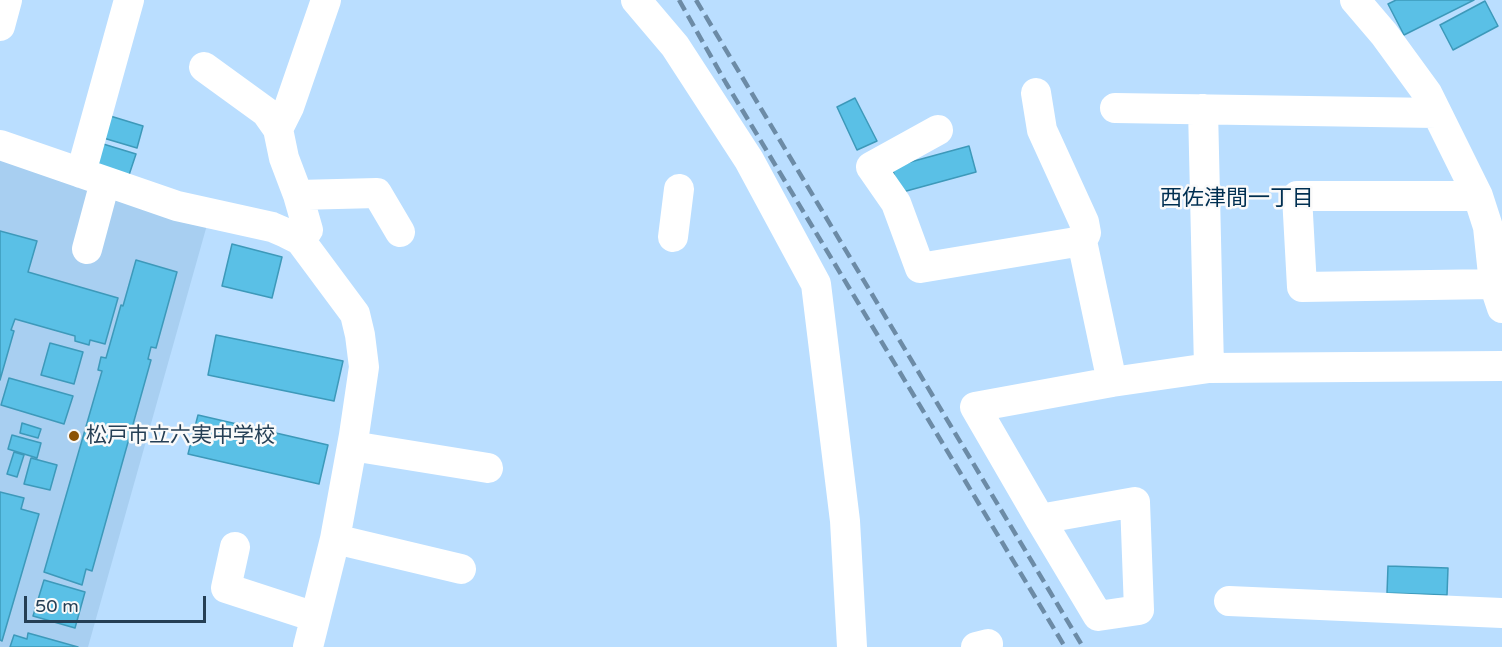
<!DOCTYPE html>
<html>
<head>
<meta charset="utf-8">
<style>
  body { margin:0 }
  #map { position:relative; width:1502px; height:647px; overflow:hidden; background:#badeff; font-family:"Varela Round",sans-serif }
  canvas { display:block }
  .scale { position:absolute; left:24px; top:596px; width:182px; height:27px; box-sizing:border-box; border:3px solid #253f55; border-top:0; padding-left:8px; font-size:18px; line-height:21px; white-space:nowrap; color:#253f55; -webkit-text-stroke:4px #fafafa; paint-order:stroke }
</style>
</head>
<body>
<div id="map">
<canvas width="1502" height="647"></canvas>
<div class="scale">50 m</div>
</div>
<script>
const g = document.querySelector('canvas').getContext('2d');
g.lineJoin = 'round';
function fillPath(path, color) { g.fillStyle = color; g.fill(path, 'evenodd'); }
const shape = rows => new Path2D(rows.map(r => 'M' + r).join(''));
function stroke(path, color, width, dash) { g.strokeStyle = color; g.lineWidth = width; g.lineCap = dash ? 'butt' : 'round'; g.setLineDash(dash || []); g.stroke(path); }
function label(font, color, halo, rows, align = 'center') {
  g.font = font + ' "Varela Round","Noto Sans JP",sans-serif'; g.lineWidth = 5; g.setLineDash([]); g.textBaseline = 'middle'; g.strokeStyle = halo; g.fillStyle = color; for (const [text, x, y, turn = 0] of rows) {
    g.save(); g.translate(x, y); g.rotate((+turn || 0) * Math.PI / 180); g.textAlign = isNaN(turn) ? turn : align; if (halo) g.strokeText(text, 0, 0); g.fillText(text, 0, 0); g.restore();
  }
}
const built = shape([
  [0,157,207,225,88,647,0,647]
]);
const building = shape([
  [1396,0,1474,0,1404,35,1388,4,1396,0],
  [1485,1,1498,26,1453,50,1440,25,1485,1],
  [855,98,877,141,857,150,837,107,855,98],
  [107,115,143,126,137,148,100,137,107,115],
  [100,143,136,154,129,175,94,164,100,143],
  [969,146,976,172,899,193,892,167,969,146],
  [0,231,37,241,28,272,118,298,105,344,90,340,89,345,75,341,75,336,15,319,11,330,14,331,0,380,0,231],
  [232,244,282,257,272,298,222,286,232,244],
  [136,260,177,272,156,348,151,347,148,359,151,360,92,571,86,569,82,585,44,572,102,371,98,370,101,357,106,358,121,305,123,306,136,260],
  [216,335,343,361,334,401,208,375,216,335],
  [50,343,83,352,74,384,41,375,50,343],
  [9,378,73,396,64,424,1,405,9,378],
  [198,415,328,445,319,484,188,454,198,415],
  [22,423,41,429,38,438,20,433,22,423],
  [12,435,41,443,37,458,8,449,12,435],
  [14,452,24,455,17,477,7,474,14,452],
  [31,458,57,465,50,490,24,484,31,458],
  [0,492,24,498,21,509,39,514,2,641,0,640,0,492],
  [1388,566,1448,568,1447,595,1387,593,1388,566],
  [44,580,85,592,75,628,33,616,44,580],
  [28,633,78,647,10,647,14,635,27,639,28,633]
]);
const minor = shape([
  [636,0,675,46,749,160,816,284,845,521,852,647],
  [1355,0,1384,34,1427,93,1478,196,1488,227,1494,284,1502,308],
  [0,26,7,0],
  [204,67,266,112,278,129],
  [1036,93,1042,130,1084,222,1086,233,1082,241],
  [1115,108,1436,113],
  [1203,109,1209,368],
  [938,130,871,167,896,203,920,268,1082,241,1112,382],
  [0,145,177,206,272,227,286,233,300,240,355,314,360,335,364,367,354,435,335,539,308,647],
  [81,173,129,0],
  [298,195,377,193,400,232],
  [1478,196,1297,196,1302,287,1494,284],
  [673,237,679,189],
  [300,240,308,230,298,195,284,158,278,129,289,107,326,0],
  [87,249,105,182],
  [352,446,488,468],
  [1040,519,1135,502,1139,610,1098,616,1040,519,975,407,1112,382,1209,368,1502,366],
  [335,539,461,569],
  [235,547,226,588,315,617],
  [1229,601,1502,613],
  [976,647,988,644]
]);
const rail = shape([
  [679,0,726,83,1065,647],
  [696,0,1083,647]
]);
const markers = [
  [74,436,6,"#8b5306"]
];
const poiNames = [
  ["松戸市立六実中学校",86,436]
];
const neighbourhoodNames = [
  ["西佐津間一丁目",1237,199]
];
fillPath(built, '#a8cff1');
fillPath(building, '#5ac0e6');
stroke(building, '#3d99ba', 1.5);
stroke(minor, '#fff', 30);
stroke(rail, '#6c8ba6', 4.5, [12, 6]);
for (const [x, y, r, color] of markers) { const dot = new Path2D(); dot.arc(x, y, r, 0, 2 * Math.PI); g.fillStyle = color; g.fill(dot); stroke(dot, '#fafafa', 2); }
label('21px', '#253f55', '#fafafa', poiNames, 'left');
label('22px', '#002f51', '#fafafa', neighbourhoodNames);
</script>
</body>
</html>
